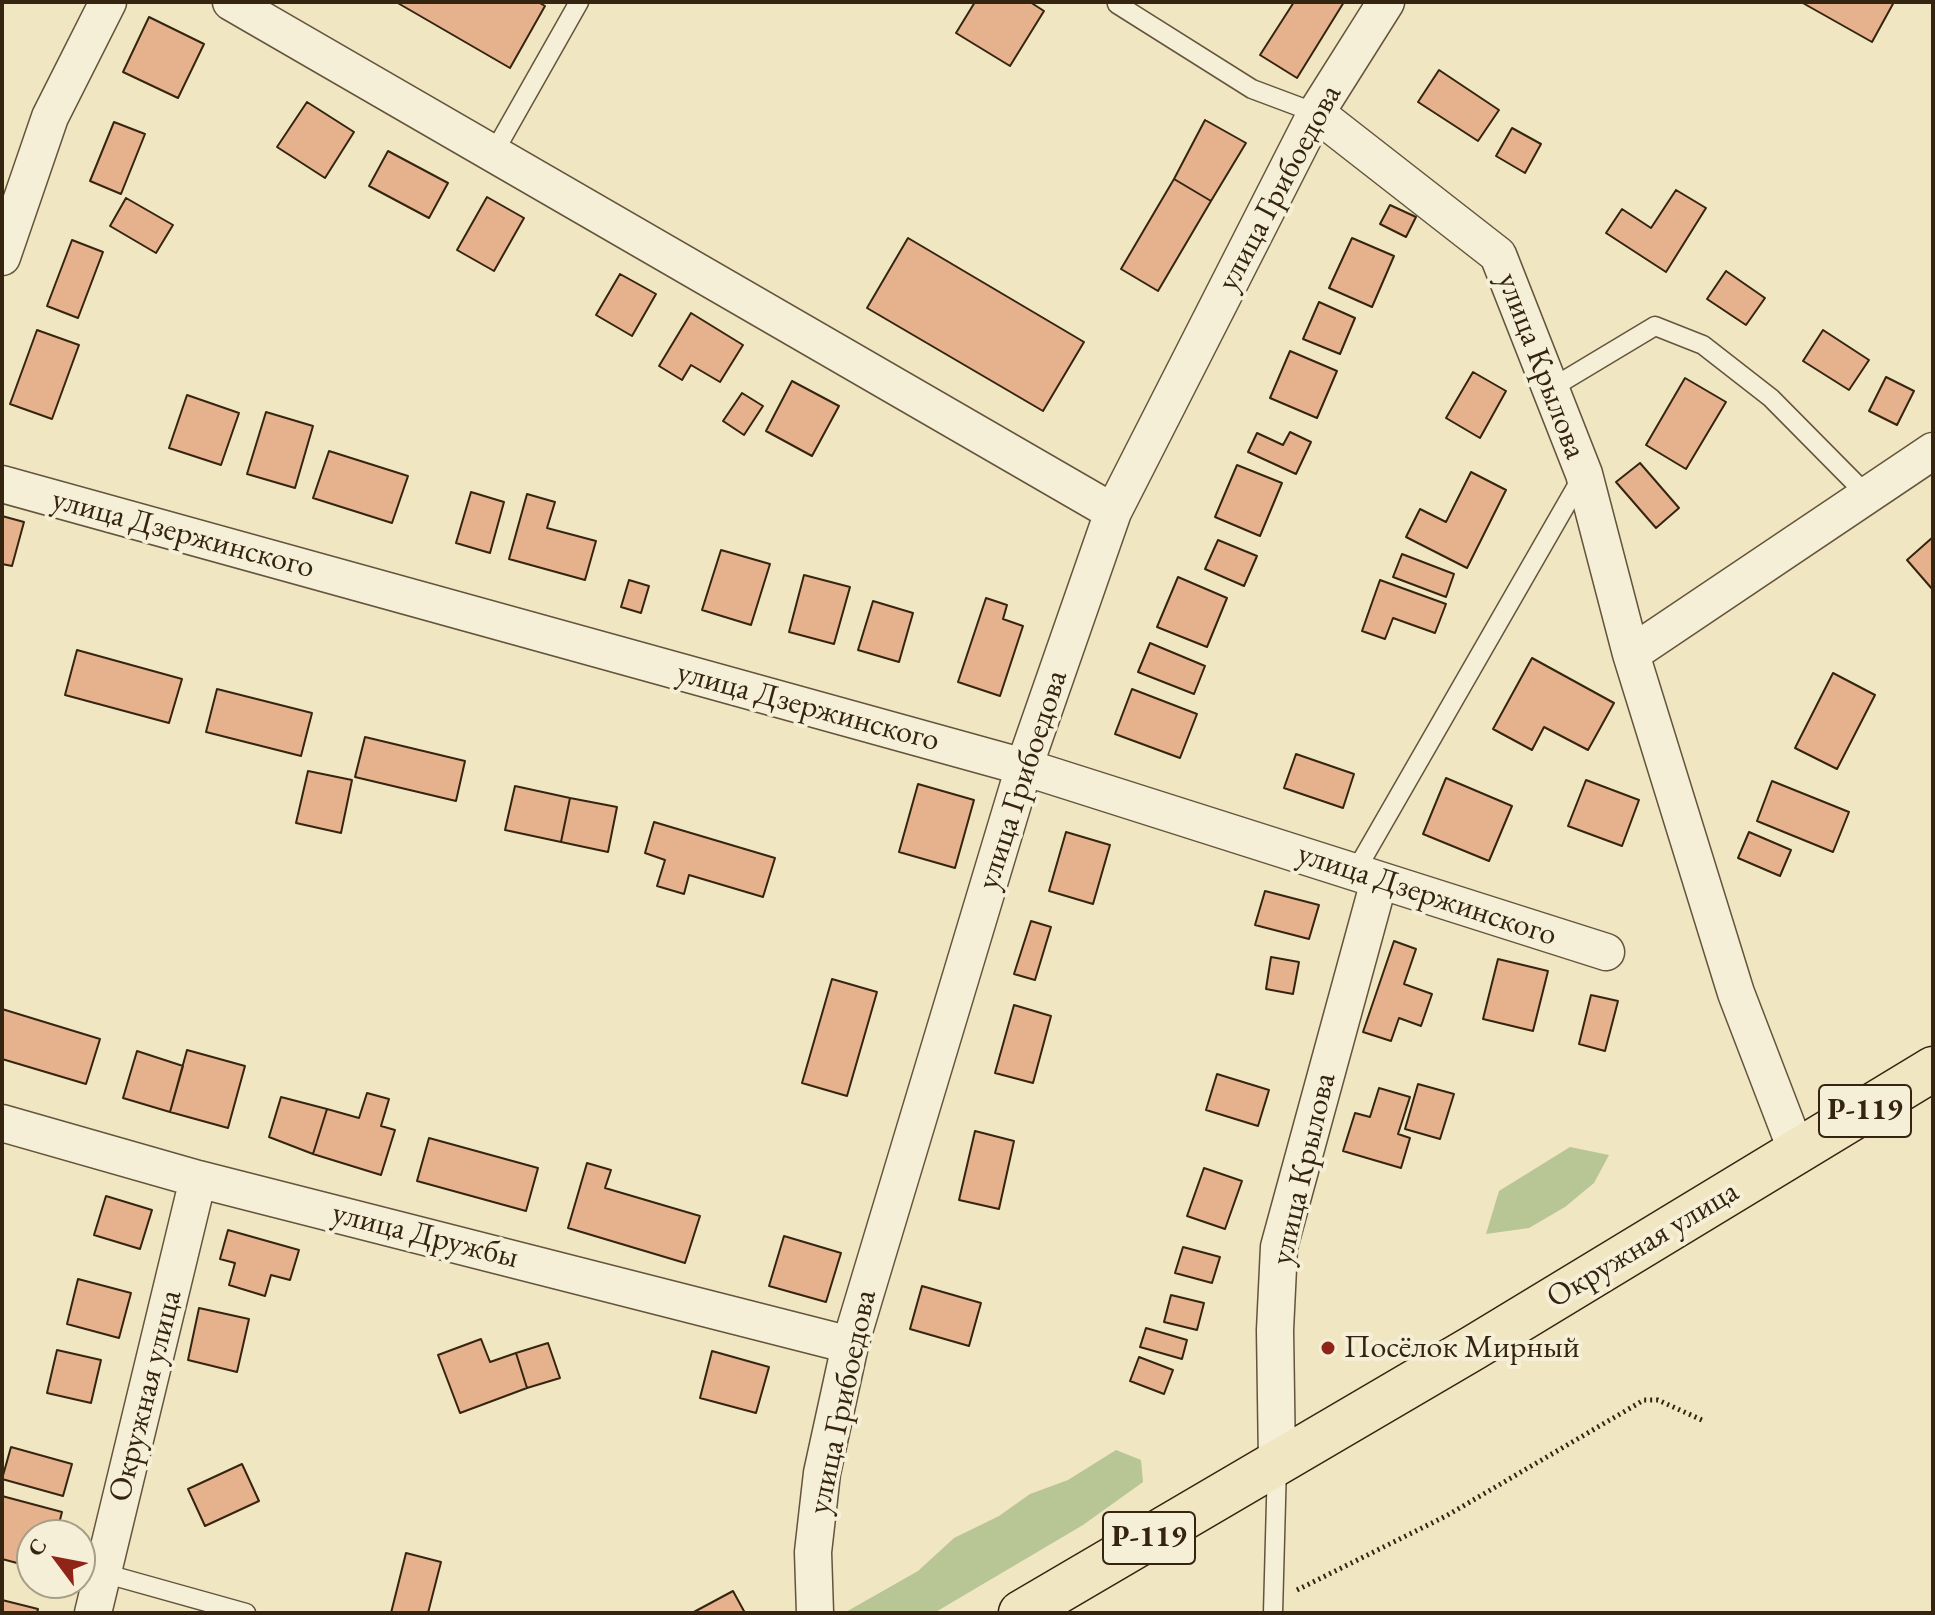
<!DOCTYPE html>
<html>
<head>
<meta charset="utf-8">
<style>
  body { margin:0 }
  #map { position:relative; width:1935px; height:1615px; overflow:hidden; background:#f0e6c2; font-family:"EB Garamond",serif }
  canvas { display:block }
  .frame { position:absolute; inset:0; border:4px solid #352410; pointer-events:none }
  .north { position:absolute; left:16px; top:1519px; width:80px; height:80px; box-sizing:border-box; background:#f5efd7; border:2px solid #a89e87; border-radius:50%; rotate:302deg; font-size:22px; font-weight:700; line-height:32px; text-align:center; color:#352410 }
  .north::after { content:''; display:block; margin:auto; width:28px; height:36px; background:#8f2418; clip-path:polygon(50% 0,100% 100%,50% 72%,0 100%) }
</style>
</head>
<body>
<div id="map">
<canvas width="1935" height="1615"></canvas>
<div class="frame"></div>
<div class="north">С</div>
</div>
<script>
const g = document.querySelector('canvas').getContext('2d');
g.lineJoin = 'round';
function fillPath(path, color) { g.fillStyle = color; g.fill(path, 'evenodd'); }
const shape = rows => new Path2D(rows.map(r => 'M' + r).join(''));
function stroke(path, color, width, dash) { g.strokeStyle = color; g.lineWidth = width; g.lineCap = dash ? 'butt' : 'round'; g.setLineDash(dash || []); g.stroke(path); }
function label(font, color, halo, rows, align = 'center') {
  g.font = font + ' "EB Garamond",serif'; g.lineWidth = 8; g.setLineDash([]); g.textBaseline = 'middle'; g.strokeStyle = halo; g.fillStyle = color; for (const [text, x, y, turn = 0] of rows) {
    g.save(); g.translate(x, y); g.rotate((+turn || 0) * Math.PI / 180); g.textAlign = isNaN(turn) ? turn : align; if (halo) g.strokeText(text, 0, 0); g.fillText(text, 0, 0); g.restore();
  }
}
const green = shape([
  [1570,1147,1609,1155,1594,1183,1565,1207,1529,1228,1486,1234,1499,1191],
  [1116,1450,1141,1460,1143,1482,1083,1525,934,1613,844,1613,918,1571,954,1538,999,1516,1030,1494,1068,1480]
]);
const building = shape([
  [396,2,538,2,545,6,510,68,396,2],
  [975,2,1030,2,1044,11,1010,66,956,33,975,2],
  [1294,2,1344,2,1297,78,1260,55,1294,2],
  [1801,2,1894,2,1872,42,1801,2],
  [149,17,204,44,178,98,123,72,149,17],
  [1439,70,1499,110,1478,141,1418,102,1439,70],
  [307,102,354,132,325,178,277,147,307,102],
  [1205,120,1246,143,1211,201,1174,179,1205,120],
  [114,122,145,134,121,194,90,181,114,122],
  [1512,128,1541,144,1525,173,1496,156,1512,128],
  [388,151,448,183,429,218,369,186,388,151],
  [1174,179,1211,201,1158,291,1121,269,1174,179],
  [1676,190,1706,208,1666,272,1606,233,1622,209,1651,228,1676,190],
  [487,197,524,218,494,271,457,250,487,197],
  [126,198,173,225,156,253,110,226,126,198],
  [1390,205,1416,217,1406,237,1380,224,1390,205],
  [908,238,1084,342,1043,411,867,308,908,238],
  [1352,238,1394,256,1372,307,1329,288,1352,238],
  [72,240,103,252,78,318,47,306,72,240],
  [1726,271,1765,298,1746,325,1707,299,1726,271],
  [620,274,656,294,632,336,596,315,620,274],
  [1319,302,1355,318,1340,354,1303,339,1319,302],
  [691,313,743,345,720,382,691,365,682,380,659,366,691,313],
  [37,330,79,345,52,419,10,404,37,330],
  [1823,330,1869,360,1849,390,1803,361,1823,330],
  [1290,351,1337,371,1317,418,1270,398,1290,351],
  [1473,372,1506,391,1480,438,1446,418,1473,372],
  [1886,377,1914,391,1897,425,1869,411,1886,377],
  [1685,378,1726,402,1686,469,1646,445,1685,378],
  [792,381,839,406,812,456,766,431,792,381],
  [742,393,763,406,744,435,723,421,742,393],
  [187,395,239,413,221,465,169,448,187,395],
  [266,412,313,426,295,488,247,474,266,412],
  [1290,432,1311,442,1296,474,1248,452,1257,433,1283,445,1290,432],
  [329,451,408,476,392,523,313,498,329,451],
  [1640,463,1679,508,1656,528,1616,482,1640,463],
  [1237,465,1282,483,1260,536,1215,517,1237,465],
  [1471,472,1506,490,1467,568,1406,537,1420,509,1446,522,1471,472],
  [471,492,504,502,490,553,456,543,471,492],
  [527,494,555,502,547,528,596,541,585,580,509,559,527,494],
  [2,516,24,522,12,566,2,564,2,516],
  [1933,537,1933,590,1907,560,1933,537],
  [1218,540,1257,556,1244,586,1205,569,1218,540],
  [721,550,770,564,751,625,702,610,721,550],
  [1402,554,1454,574,1446,597,1393,577,1402,554],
  [804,575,850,587,834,644,789,632,804,575],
  [1178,577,1227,598,1207,647,1157,627,1178,577],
  [629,580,649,586,641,613,621,607,629,580],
  [1380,580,1446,604,1435,633,1393,618,1385,639,1362,631,1380,580],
  [986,598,1007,605,1003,619,1023,626,1000,696,958,682,986,598],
  [873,601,913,613,899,662,858,650,873,601],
  [1150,643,1205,666,1194,694,1138,672,1150,643],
  [77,650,182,679,169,723,65,695,77,650],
  [1532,658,1614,703,1588,750,1544,727,1532,750,1493,729,1532,658],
  [1833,673,1875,695,1837,769,1795,748,1833,673],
  [217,689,312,713,301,756,206,732,217,689],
  [1132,689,1197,714,1180,758,1115,734,1132,689],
  [365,737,465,761,456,801,355,777,365,737],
  [1296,754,1354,774,1343,808,1284,788,1296,754],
  [308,771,352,780,341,833,296,823,308,771],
  [1446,778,1512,806,1489,861,1423,834,1446,778],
  [1586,780,1639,800,1622,846,1568,826,1586,780],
  [1772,781,1849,812,1833,852,1757,821,1772,781],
  [918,784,974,800,955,868,899,852,918,784],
  [515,786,570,798,561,842,505,830,515,786],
  [570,798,617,807,608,852,561,842,570,798],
  [654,822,775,858,763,897,689,875,684,894,657,886,665,860,645,853,654,822],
  [1066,832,1110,845,1093,904,1049,891,1066,832],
  [1749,832,1791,850,1780,876,1738,858,1749,832],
  [1265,891,1319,905,1309,939,1255,925,1265,891],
  [1031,921,1051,927,1035,980,1014,974,1031,921],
  [1394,941,1416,949,1404,984,1432,994,1421,1026,1399,1018,1391,1041,1363,1032,1394,941],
  [1271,957,1299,962,1293,994,1266,989,1271,957],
  [1498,959,1548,971,1533,1031,1483,1019,1498,959],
  [832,979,877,992,847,1096,802,1083,832,979],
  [1591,995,1618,1001,1605,1051,1579,1044,1591,995],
  [1014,1005,1051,1016,1033,1083,995,1073,1014,1005],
  [2,1009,100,1039,86,1084,2,1059,2,1009],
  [187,1050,245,1066,228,1128,170,1112,187,1050],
  [137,1051,183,1066,170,1112,123,1098,137,1051],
  [1217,1074,1269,1090,1258,1126,1206,1110,1217,1074],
  [1418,1084,1454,1094,1440,1139,1405,1129,1418,1084],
  [1379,1088,1410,1097,1398,1134,1410,1138,1401,1168,1343,1151,1355,1113,1370,1117,1379,1088],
  [367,1093,389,1099,381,1126,395,1130,381,1175,313,1154,327,1109,359,1118,367,1093],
  [281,1097,327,1109,313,1154,269,1137,281,1097],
  [975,1131,1014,1141,999,1209,959,1200,975,1131],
  [429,1138,538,1168,526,1211,417,1181,429,1138],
  [587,1163,611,1170,605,1188,700,1216,685,1263,568,1228,587,1163],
  [1204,1168,1242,1181,1225,1229,1187,1216,1204,1168],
  [106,1196,152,1210,140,1249,94,1235,106,1196],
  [228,1230,299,1250,290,1280,271,1275,265,1296,229,1285,235,1263,220,1259,228,1230],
  [784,1236,841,1253,826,1302,769,1286,784,1236],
  [1183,1247,1220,1257,1212,1283,1175,1273,1183,1247],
  [78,1279,131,1293,119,1338,67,1324,78,1279],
  [922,1286,981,1303,969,1346,910,1329,922,1286],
  [1171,1295,1204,1303,1197,1330,1164,1322,1171,1295],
  [199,1308,249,1319,237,1372,188,1360,199,1308],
  [1146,1328,1187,1340,1182,1359,1140,1347,1146,1328],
  [481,1339,490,1362,516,1353,527,1388,460,1413,438,1355,481,1339],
  [548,1343,560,1378,527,1388,516,1353,548,1343],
  [57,1350,101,1360,91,1403,47,1393,57,1350],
  [712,1351,769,1367,756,1413,700,1398,712,1351],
  [1139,1357,1173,1370,1164,1394,1130,1381,1139,1357],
  [11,1447,72,1464,63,1496,2,1479,11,1447],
  [242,1464,259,1501,205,1526,188,1489,242,1464],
  [2,1496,62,1512,56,1535,32,1535,32,1567,2,1559,2,1496],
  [406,1553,441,1562,428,1613,391,1613,406,1553],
  [733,1591,745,1613,692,1613,733,1591],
  [2,1600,38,1609,37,1613,2,1613,2,1600]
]);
const path = shape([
  [1297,1590,1446,1516,1644,1400,1658,1400,1702,1420]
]);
const service = shape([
  [1117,4,1252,89,1316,113],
  [493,154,579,2],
  [1550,389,1655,326,1703,345,1771,398,1867,495],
  [1355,872,1582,477],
  [103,1573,246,1613],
  [1273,1613,1277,1464]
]);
const minor = shape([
  [231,2,1113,512],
  [1316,113,1498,255,1584,474,1631,654,1736,993,1797,1152],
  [2,257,50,117,108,2],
  [2,484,1024,767,1606,952],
  [1631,654,1933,451],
  [2,1123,198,1179,850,1345],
  [1277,1462,1275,1330,1279,1247,1379,881],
  [93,1613,198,1179],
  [815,1613,813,1552,822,1473,850,1345,1024,767,1113,512,1316,113,1386,2]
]);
const trunk = shape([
  [1021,1613,1473,1348,1933,1069]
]);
const markers = [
  [1328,1348,8,"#8f2418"]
];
const shields = [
  [1865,1111,92],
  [1149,1538,92]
];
const shieldNames = [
  ["Р-119",1865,1111],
  ["Р-119",1149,1538]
];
const streetNames = [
  ["улица Грибоедова",1280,188,-62],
  ["улица Крылова",1541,366,69],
  ["улица Дзержинского",183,534,15],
  ["улица Дзержинского",808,707,15],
  ["улица Грибоедова",1023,780,-72],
  ["улица Дзержинского",1427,895,18],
  ["улица Крылова",1304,1169,-77],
  ["улица Дружбы",425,1236,14],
  ["Окружная улица",1643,1245,-31],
  ["Окружная улица",146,1396,-76],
  ["улица Грибоедова",843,1402,-78]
];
const poiNames = [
  ["Посёлок Мирный",1344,1348]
];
fillPath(green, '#b8c594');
fillPath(building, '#e5b28d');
stroke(building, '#352410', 2);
stroke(service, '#64543c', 21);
stroke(minor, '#64543c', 39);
stroke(trunk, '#352410', 47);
stroke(path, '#352410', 5, [2, 4]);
stroke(service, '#f5efd7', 18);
stroke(minor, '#f5efd7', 36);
stroke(trunk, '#f0e6c2', 44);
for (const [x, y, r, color] of markers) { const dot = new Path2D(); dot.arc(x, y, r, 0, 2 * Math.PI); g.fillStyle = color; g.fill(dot); stroke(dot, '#f5efd7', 3); }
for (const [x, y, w] of shields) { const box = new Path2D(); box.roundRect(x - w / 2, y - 26, w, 52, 6); g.fillStyle = '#f5efd7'; g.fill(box); stroke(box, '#352410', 2); }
label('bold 30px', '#352410', null, shieldNames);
label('32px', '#352410', '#f5efd7', streetNames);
label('32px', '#352410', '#f5efd7', poiNames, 'left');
</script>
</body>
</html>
